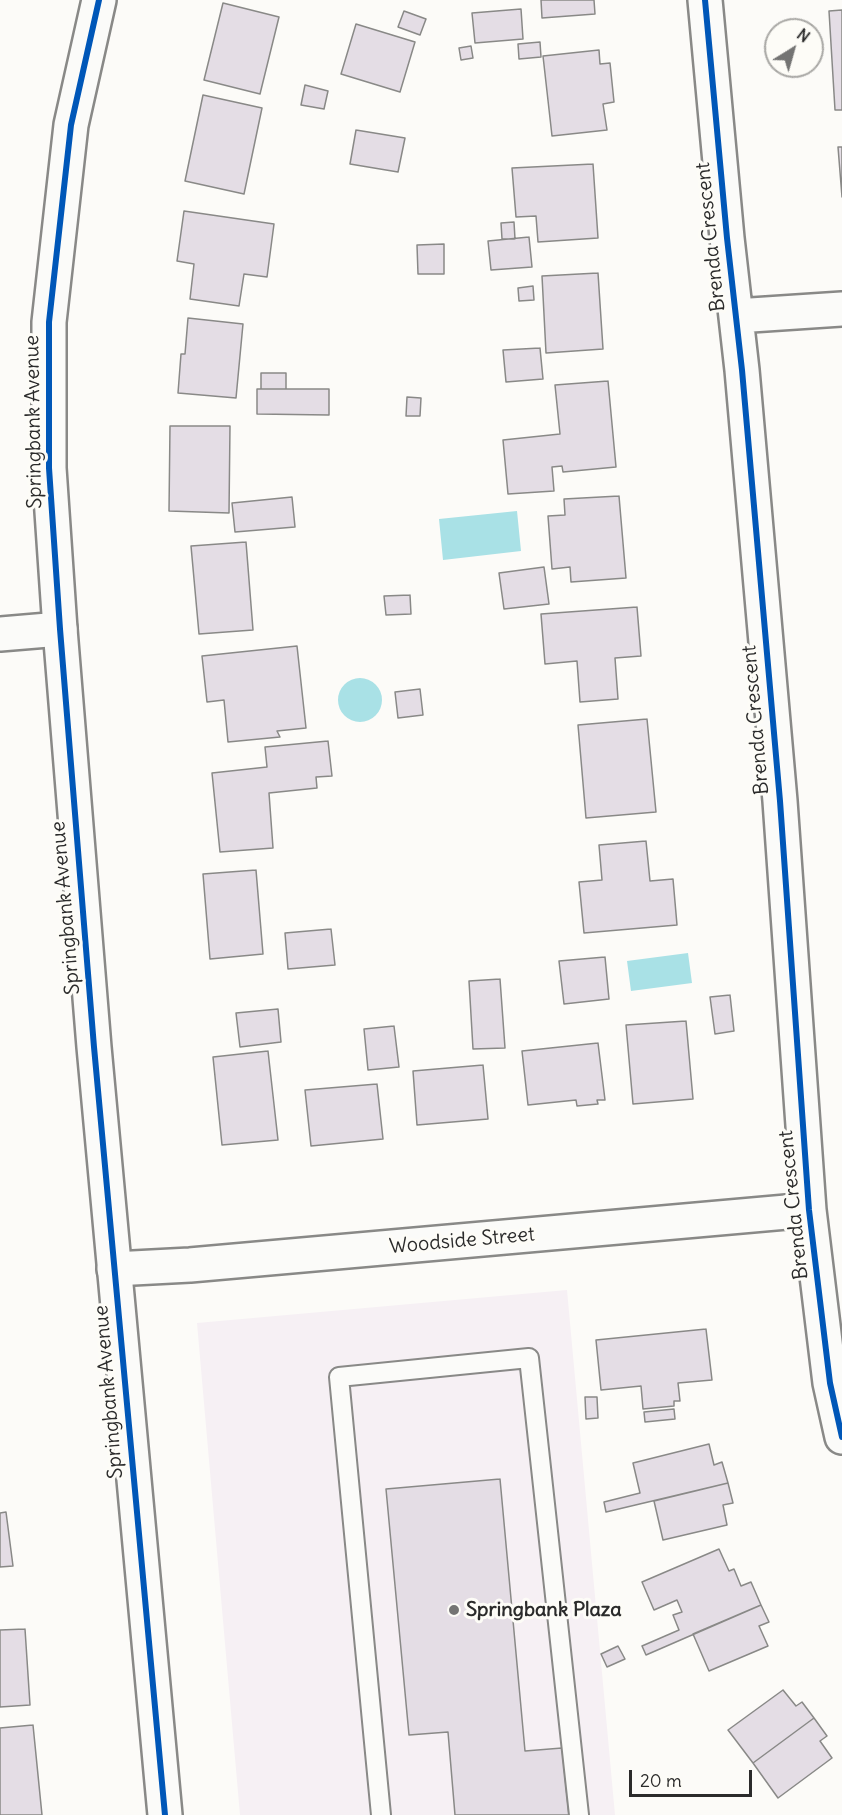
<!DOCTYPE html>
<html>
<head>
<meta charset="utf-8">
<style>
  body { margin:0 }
  #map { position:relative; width:842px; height:1815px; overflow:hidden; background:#fcfbf8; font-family:Delius,sans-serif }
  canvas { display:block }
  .north { position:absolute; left:764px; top:18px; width:60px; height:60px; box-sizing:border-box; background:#fdfcf7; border:2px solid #a9a8a5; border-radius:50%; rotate:37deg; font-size:16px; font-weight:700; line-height:24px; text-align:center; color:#2b2b2b }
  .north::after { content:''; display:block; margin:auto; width:21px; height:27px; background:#747473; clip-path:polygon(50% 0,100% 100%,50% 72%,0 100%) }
  .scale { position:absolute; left:629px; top:1770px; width:123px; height:27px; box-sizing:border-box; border:3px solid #2b2b2b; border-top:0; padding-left:8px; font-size:18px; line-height:21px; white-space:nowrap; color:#2b2b2b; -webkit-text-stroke:4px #fdfcf7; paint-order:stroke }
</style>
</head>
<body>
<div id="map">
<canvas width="842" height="1815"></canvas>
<div class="north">N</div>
<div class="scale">20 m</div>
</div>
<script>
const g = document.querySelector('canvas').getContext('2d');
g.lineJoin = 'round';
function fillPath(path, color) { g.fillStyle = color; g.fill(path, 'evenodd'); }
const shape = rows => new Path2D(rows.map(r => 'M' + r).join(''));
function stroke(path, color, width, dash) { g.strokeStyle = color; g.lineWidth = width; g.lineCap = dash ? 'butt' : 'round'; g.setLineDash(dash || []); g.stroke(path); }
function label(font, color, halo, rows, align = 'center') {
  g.font = font + ' Delius,sans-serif'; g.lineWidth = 6; g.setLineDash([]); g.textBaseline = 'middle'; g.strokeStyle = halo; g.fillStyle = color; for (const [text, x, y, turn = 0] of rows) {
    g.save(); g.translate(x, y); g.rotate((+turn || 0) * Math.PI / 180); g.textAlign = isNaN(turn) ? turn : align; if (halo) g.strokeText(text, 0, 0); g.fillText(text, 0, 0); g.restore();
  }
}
const built = shape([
  [567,1290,615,1815,240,1815,197,1323]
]);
const water = shape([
  [517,511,521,551,443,560,439,519],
  '338 700a22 22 0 1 1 44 0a22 22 0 1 1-44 0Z',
  [688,953,692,983,631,991,627,961]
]);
const building = shape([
  [541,0,594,0,595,14,542,18,541,0],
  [223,3,279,17,260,94,204,80,223,3],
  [521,9,523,39,475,43,472,13,521,9],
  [842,10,842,110,835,110,829,11,842,10],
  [404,11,426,19,420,35,398,27,404,11],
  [356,24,415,42,400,92,341,74,356,24],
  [540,42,541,57,519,59,518,44,540,42],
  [471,46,473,58,461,60,459,48,471,46],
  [599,50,600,64,610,63,614,102,603,104,607,130,552,136,543,56,599,50],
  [305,85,328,91,324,109,301,105,305,85],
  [203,95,262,108,244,194,185,181,203,95],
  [356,130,405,138,398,172,350,164,356,130],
  [838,147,842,147,842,197,838,147],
  [593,164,598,238,538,242,536,216,516,217,512,168,593,164],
  [184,211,274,224,267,277,244,274,239,306,190,299,194,264,177,261,184,211],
  [514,222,515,239,502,239,501,223,514,222],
  [529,237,532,267,491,270,488,241,529,237],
  [444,244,444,274,418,274,417,245,444,244],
  [598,273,603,349,546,353,542,276,598,273],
  [533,286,534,300,519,301,518,288,533,286],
  [188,318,243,324,236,398,178,393,181,354,185,354,188,318],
  [540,348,543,379,506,382,503,350,540,348],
  [261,373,286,373,286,389,261,389,261,373],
  [608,381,616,467,563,472,562,466,552,467,554,491,508,494,503,440,560,434,555,385,608,381],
  [257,389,329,389,329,415,257,414,257,389],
  [407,397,421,398,420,416,406,416,407,397],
  [170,426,230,426,229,513,169,511,170,426],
  [619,496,626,578,571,582,570,567,552,569,548,516,565,515,564,499,619,496],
  [292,497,295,527,235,532,232,503,292,497],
  [246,542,253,630,199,634,191,546,246,542],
  [544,567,549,604,504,609,499,573,544,567],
  [410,595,411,614,386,615,384,596,410,595],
  [637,607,641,656,615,658,618,699,580,702,577,661,545,664,541,614,637,607],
  [297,646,306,728,277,731,280,737,228,742,224,700,207,702,202,656,297,646],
  [420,689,423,715,398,718,395,692,420,689],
  [647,719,656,812,586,818,578,725,647,719],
  [328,741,332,776,316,777,317,788,269,793,273,848,220,852,212,773,267,767,265,747,328,741],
  [646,841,650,881,673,879,677,925,584,933,579,882,602,880,599,845,646,841],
  [256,870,263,954,210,959,203,874,256,870],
  [331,929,335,965,288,969,285,933,331,929],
  [605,957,609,999,564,1004,559,961,605,957],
  [500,979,505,1048,473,1049,469,981,500,979],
  [730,995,734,1031,715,1034,710,997,730,995],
  [278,1009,281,1042,240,1047,236,1013,278,1009],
  [686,1021,693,1099,633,1104,626,1025,686,1021],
  [394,1026,399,1067,368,1070,364,1029,394,1026],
  [598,1043,605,1100,597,1100,598,1104,577,1106,576,1100,528,1105,522,1051,598,1043],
  [268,1051,278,1140,222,1145,213,1057,268,1051],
  [483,1065,488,1119,417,1125,413,1071,483,1065],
  [377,1084,383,1139,311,1146,305,1090,377,1084],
  [706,1329,712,1380,678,1383,680,1401,674,1401,674,1406,643,1409,641,1386,601,1390,596,1340,706,1329],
  [585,1397,597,1397,598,1418,586,1419,585,1397],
  [674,1409,675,1419,645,1422,644,1412,674,1409],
  [709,1444,714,1465,722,1462,728,1483,606,1512,604,1502,640,1493,633,1463,709,1444],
  [500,1479,525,1751,562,1748,569,1815,455,1815,448,1732,409,1735,386,1489,500,1479],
  [728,1483,733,1503,723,1505,727,1525,663,1540,654,1501,728,1483],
  [6,1512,13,1566,0,1567,0,1513,6,1512],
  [719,1549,729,1571,734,1569,741,1586,751,1582,761,1605,646,1655,642,1646,679,1630,673,1615,682,1612,677,1600,654,1610,642,1582,719,1549],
  [761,1605,769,1622,759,1626,768,1646,709,1671,693,1634,761,1605],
  [25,1629,30,1705,0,1707,0,1630,25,1629],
  [618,1646,625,1659,607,1667,601,1654,618,1646],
  [783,1690,796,1706,802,1702,814,1718,753,1763,728,1730,783,1690],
  [814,1718,827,1736,820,1741,832,1758,778,1798,753,1763,814,1718],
  [33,1725,42,1815,0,1815,0,1728,33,1725]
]);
const lane = shape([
  [381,1815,339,1377,529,1358,579,1815]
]);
const street = shape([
  [705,0,727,238,742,370,780,801,809,1210,830,1383,842,1437],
  [736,316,842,309],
  [0,634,60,629],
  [114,1269,190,1265,809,1210]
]);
const secondary = shape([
  [99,0,71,125,49,322,49,468,60,629,94,1047,165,1815]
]);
const cycleway = shape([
  [99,0,71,125,49,322,49,468,60,629,94,1047,165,1815],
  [705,0,727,238,742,370,780,801,809,1210,830,1383,842,1437]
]);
const markers = [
  [454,1610,6,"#747473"]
];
const streetNames = [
  ["Brenda Crescent",711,237,-96],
  ["Springbank Avenue",34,422,-91],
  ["Brenda Crescent",756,720,-95],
  ["Springbank Avenue",66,908,-95],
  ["Brenda Crescent",794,1205,-96],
  ["Woodside Street",462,1241,-5],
  ["Springbank Avenue",109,1392,-95]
];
const poiNames = [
  ["Springbank Plaza",466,1610]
];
fillPath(built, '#f6f0f4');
fillPath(water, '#a9e1e6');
fillPath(building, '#e4dde5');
stroke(building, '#898987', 1.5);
stroke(lane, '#898987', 22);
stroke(street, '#898987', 38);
stroke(secondary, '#898987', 38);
stroke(lane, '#fbfbf9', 18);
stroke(street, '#fbfbf9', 33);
stroke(secondary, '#fbfbf9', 33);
stroke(cycleway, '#0057b8', 6);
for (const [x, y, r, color] of markers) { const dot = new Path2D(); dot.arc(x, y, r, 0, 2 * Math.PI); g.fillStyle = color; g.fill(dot); stroke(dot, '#fdfcf7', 2); }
label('20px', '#2b2b2b', '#fdfcf7', streetNames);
label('bold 20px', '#2b2b2b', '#fdfcf7', poiNames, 'left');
</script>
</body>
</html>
